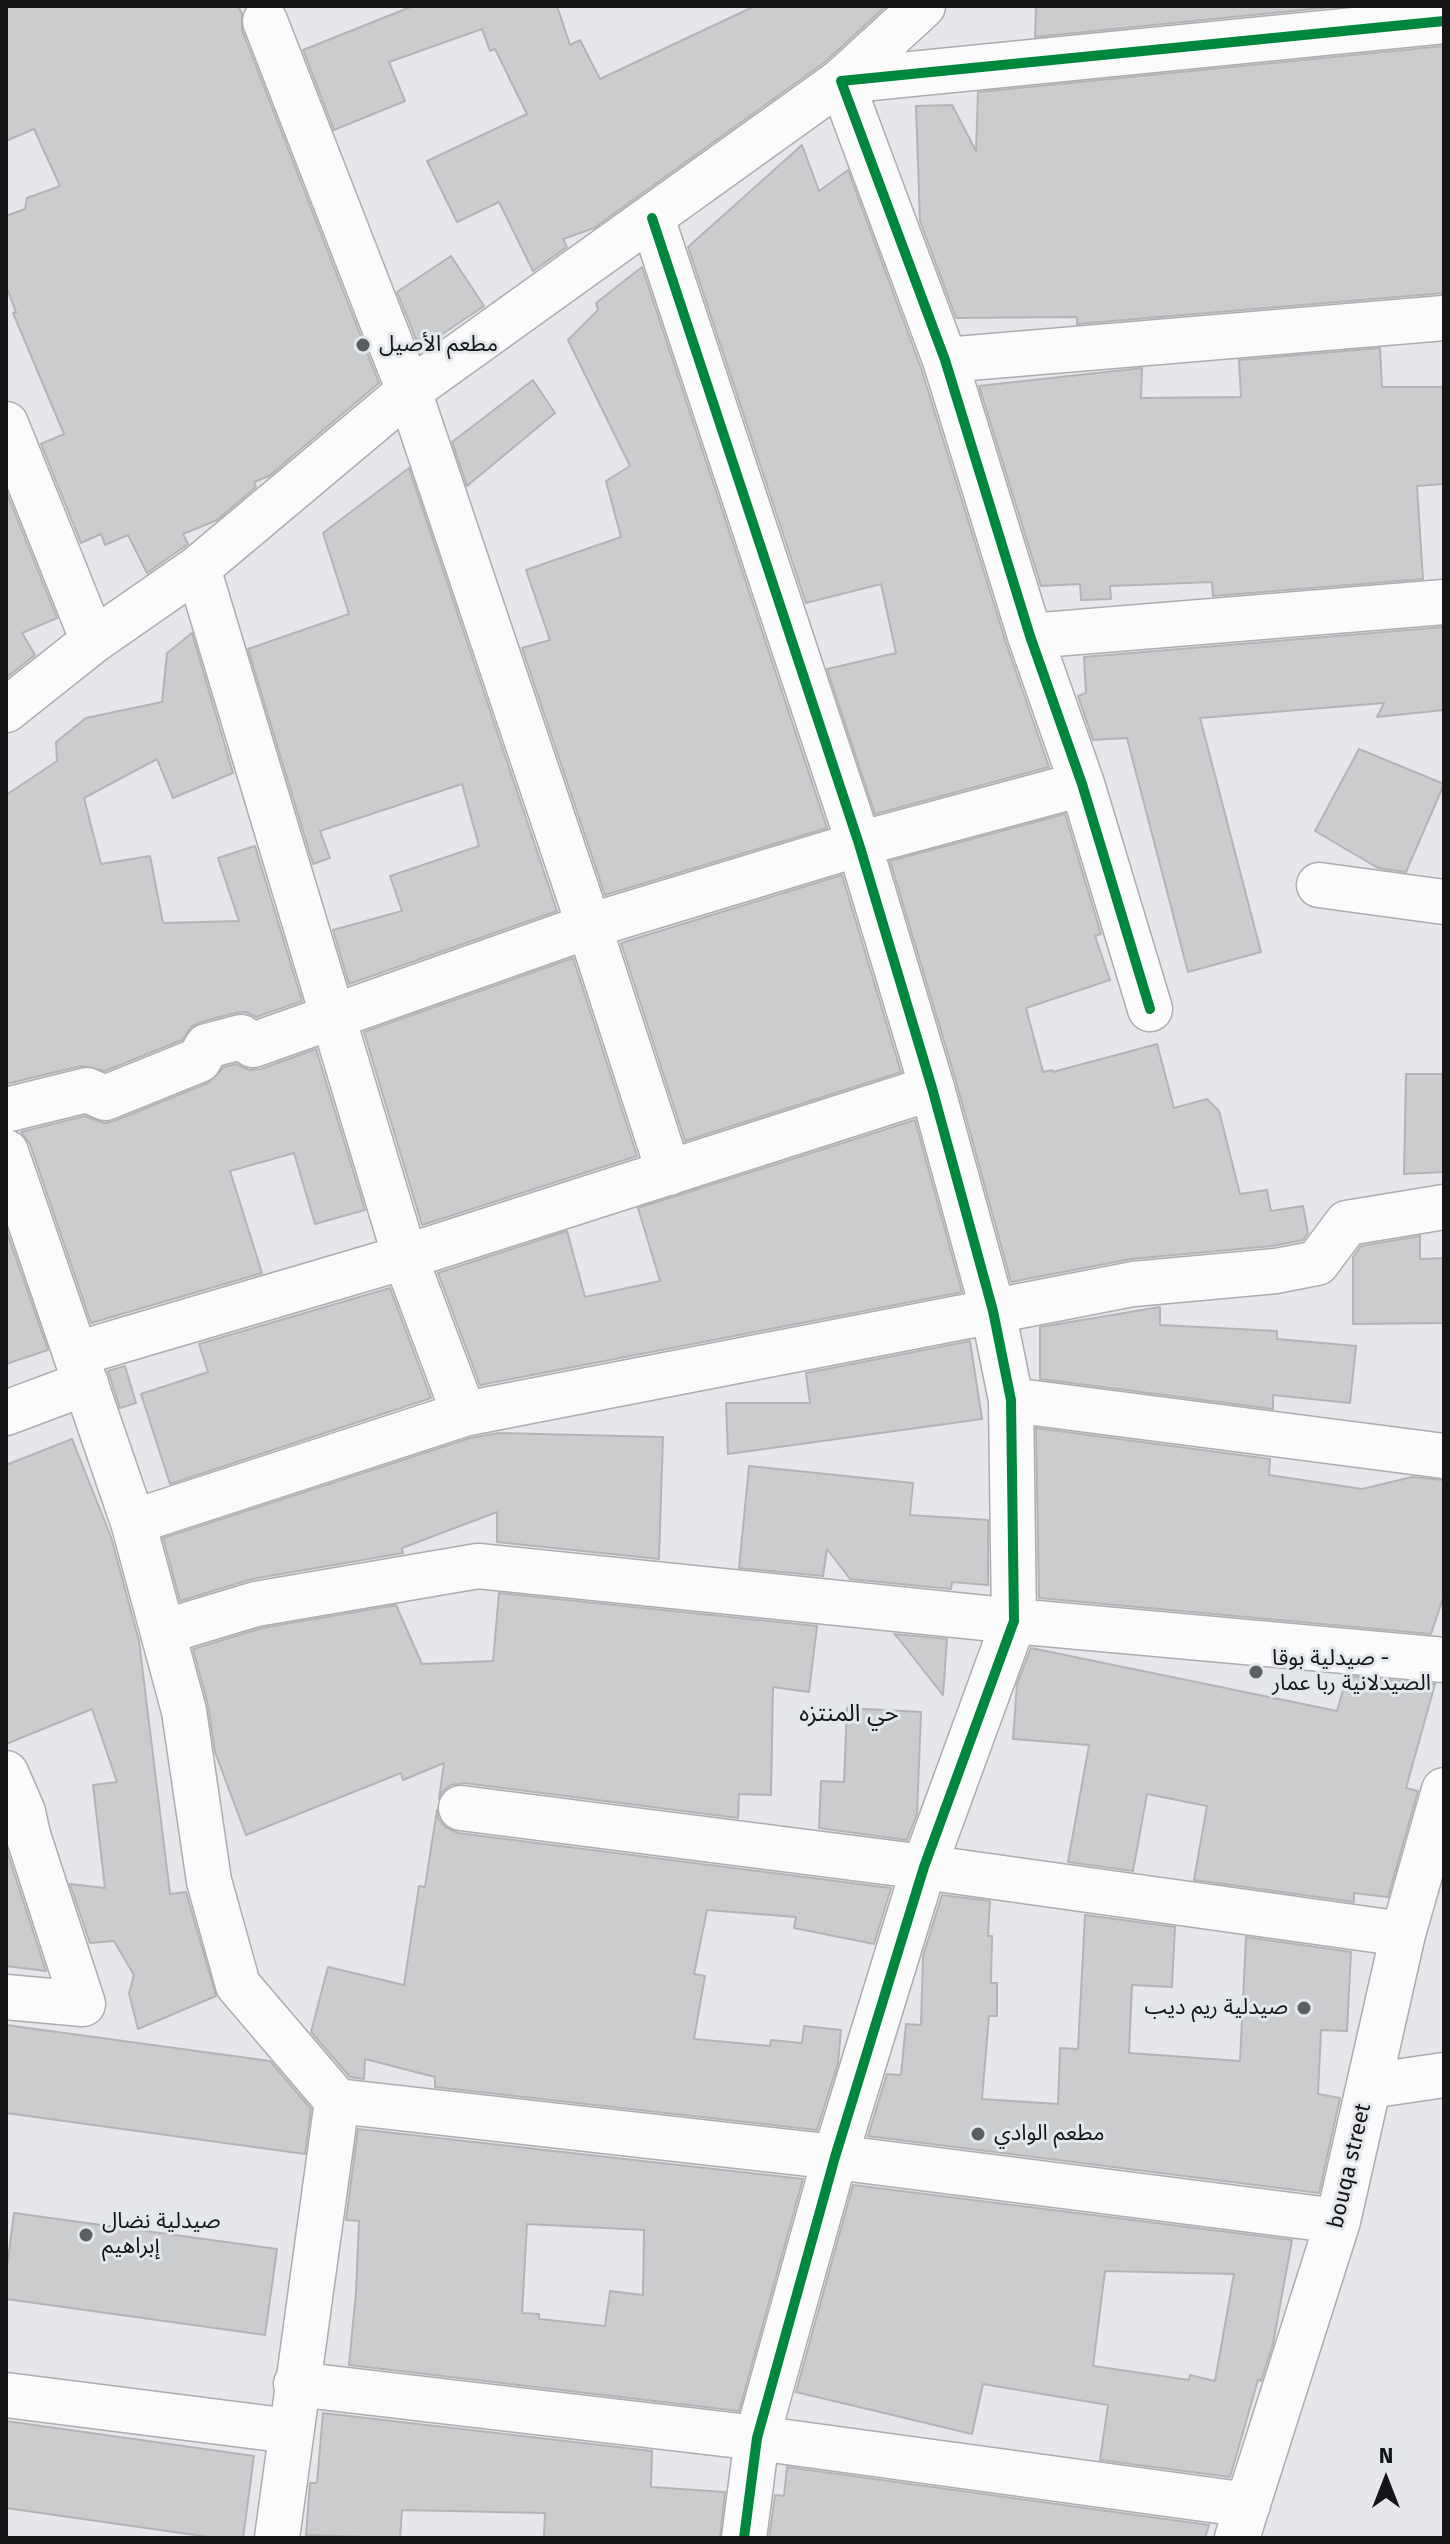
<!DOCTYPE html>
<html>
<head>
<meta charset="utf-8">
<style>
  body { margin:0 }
  #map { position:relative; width:1450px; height:2544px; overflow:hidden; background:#e5e7ea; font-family:"Fira Sans",sans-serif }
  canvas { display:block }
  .frame { position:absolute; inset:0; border:8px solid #141517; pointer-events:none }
  .north { position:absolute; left:1346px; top:2440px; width:80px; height:80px; -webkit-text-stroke:6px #e3e7ec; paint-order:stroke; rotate:0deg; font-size:22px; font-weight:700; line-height:32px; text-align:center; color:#141517 }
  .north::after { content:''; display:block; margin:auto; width:28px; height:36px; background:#141517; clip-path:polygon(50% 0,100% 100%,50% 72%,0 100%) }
</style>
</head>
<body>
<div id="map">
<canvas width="1450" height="2544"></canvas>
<div class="frame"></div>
<div class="north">N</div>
</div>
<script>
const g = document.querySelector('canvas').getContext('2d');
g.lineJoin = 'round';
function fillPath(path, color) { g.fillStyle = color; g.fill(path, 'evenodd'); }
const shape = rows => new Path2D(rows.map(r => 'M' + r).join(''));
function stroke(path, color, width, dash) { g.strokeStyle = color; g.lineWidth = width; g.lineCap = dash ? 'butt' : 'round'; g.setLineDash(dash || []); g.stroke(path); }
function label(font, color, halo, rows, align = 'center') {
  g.font = font + ' "Fira Sans","Noto Sans Arabic",sans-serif'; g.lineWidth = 6; g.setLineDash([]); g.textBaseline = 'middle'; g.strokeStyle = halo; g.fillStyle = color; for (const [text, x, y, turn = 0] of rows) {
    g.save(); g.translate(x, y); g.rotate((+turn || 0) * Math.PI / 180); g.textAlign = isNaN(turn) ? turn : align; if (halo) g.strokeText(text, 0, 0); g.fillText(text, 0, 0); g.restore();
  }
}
const building = shape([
  [6,6,238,6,242,14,242,30,379,383,269,476,254,482,256,487,217,520,183,534,188,544,147,573,128,535,105,545,101,534,81,543,41,444,64,434,13,313,16,312,6,286,6,216,25,209,27,198,60,186,34,129,6,141,6,6],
  [413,6,557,6,570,45,580,40,600,79,755,6,886,6,825,62,594,228,563,239,567,247,533,271,499,202,457,222,427,161,527,114,495,49,490,51,482,29,389,62,405,101,334,130,303,50,413,6],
  [1036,6,1342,6,1035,37,1036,6],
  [1444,46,1444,293,1077,324,1077,317,956,318,920,221,916,106,952,105,976,151,978,92,1444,46],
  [802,145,819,191,848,170,921,368,1006,643,1049,767,875,814,827,669,896,653,881,584,806,603,688,247,802,145],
  [451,256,484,306,420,349,397,292,451,256],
  [642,267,827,828,605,895,522,648,550,640,526,570,621,537,606,481,630,466,568,340,598,310,596,303,642,267],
  [1380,348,1382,387,1444,387,1444,484,1417,486,1423,579,1213,596,1212,582,1110,586,1111,599,1081,600,1080,584,1041,586,979,386,1142,368,1141,398,1241,397,1239,360,1380,348],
  [533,380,555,413,467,486,452,442,533,380],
  [409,468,557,911,349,984,333,930,402,911,390,876,479,846,462,784,320,831,330,858,313,864,248,649,349,614,323,533,409,468],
  [6,491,57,618,22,633,35,655,6,678,6,491],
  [1444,627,1444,710,1377,717,1384,703,1200,718,1261,952,1188,972,1127,738,1093,740,1078,696,1086,693,1084,657,1444,627],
  [192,633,233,773,173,798,157,759,84,798,101,864,150,856,163,923,239,921,218,858,255,846,302,1001,256,1017,246,1012,235,1013,201,1022,191,1027,182,1040,105,1071,81,1066,6,1084,6,795,57,761,56,742,86,718,162,702,167,653,192,633],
  [1359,749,1444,784,1406,872,1378,868,1315,831,1359,749],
  [1065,814,1101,934,1095,936,1110,980,1026,1008,1043,1072,1052,1070,1053,1072,1157,1044,1174,1108,1207,1099,1219,1111,1240,1194,1267,1190,1271,1211,1303,1206,1308,1233,1303,1240,1272,1246,1131,1259,1011,1282,956,1081,890,861,1065,814],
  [842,875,901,1072,685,1141,621,943,842,875],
  [573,958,637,1156,422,1225,364,1032,573,958],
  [316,1049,365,1210,315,1224,294,1153,230,1171,262,1273,91,1323,30,1144,21,1132,85,1116,104,1123,114,1121,208,1083,224,1067,236,1064,249,1070,261,1069,316,1049],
  [1406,1074,1444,1074,1444,1172,1404,1174,1406,1074],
  [915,1120,962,1292,480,1385,438,1273,567,1231,585,1297,660,1281,638,1208,915,1120],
  [6,1229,48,1350,6,1364,6,1229],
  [1420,1236,1420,1259,1444,1258,1444,1323,1353,1324,1353,1257,1361,1246,1420,1236],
  [390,1288,431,1398,170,1484,141,1394,208,1372,199,1344,390,1288],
  [1160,1307,1160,1325,1277,1331,1277,1339,1356,1346,1350,1403,1273,1395,1273,1409,1040,1379,1040,1327,1160,1307],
  [970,1341,982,1419,728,1454,726,1403,810,1403,806,1373,970,1341],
  [125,1366,136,1403,120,1408,108,1371,125,1366],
  [1036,1428,1270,1459,1269,1475,1362,1489,1412,1477,1444,1480,1444,1595,1431,1634,1039,1598,1036,1428],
  [499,1433,663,1437,659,1559,497,1542,497,1512,402,1548,403,1553,252,1579,180,1601,163,1538,470,1438,499,1433],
  [72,1439,111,1537,139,1641,170,1894,186,1892,216,1996,138,2029,129,1993,134,1975,114,1941,90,1943,70,1884,105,1888,93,1785,117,1782,92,1709,6,1744,6,1465,72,1439],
  [749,1466,913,1483,910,1515,988,1520,988,1585,952,1582,951,1589,850,1579,827,1549,823,1576,739,1568,749,1466],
  [499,1593,817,1626,809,1692,773,1687,771,1795,739,1794,738,1818,464,1783,451,1785,442,1792,439,1799,444,1763,403,1780,401,1773,246,1835,215,1752,208,1705,193,1649,262,1628,396,1605,422,1664,493,1661,499,1593],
  [894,1634,947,1639,943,1695,898,1638,894,1634],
  [1031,1648,1337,1711,1347,1676,1435,1684,1406,1788,1418,1791,1388,1897,1354,1893,1354,1902,1194,1880,1207,1806,1147,1794,1133,1871,1068,1862,1089,1745,1013,1739,1017,1684,1031,1648],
  [847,1708,921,1712,917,1814,907,1840,819,1828,821,1781,844,1782,847,1708],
  [437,1810,438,1818,445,1827,458,1833,891,1888,874,1944,794,1928,796,1917,707,1910,694,1974,705,1976,694,2039,770,2046,771,2040,802,2043,804,2026,841,2030,838,2063,817,2130,435,2087,435,2077,365,2059,364,2079,350,2077,311,2032,328,1967,404,1985,419,1886,425,1887,437,1810],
  [6,1848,46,1971,6,1966,6,1848],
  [942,1895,990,1901,988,1936,992,1936,991,1983,997,1983,997,2016,989,2016,982,2099,1058,2104,1060,2048,1078,2049,1085,1915,1175,1927,1172,1987,1132,1985,1129,2053,1240,2061,1246,1937,1351,1952,1347,2031,1321,2030,1318,2094,1340,2098,1319,2193,868,2136,887,2074,901,2075,906,2024,921,2025,923,1956,942,1895],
  [6,2025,270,2061,311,2109,305,2154,6,2113,6,2025],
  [358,2129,803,2179,739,2411,349,2365,356,2292,359,2221,346,2220,358,2129],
  [527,2224,644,2230,643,2295,610,2291,605,2326,539,2319,539,2314,522,2313,527,2224],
  [853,2185,1292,2240,1273,2344,1261,2381,1258,2380,1230,2477,1100,2460,1108,2405,983,2384,972,2434,796,2392,853,2185],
  [1105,2271,1234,2274,1215,2381,1190,2375,1189,2380,1093,2366,1105,2271],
  [14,2213,277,2249,265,2335,6,2299,6,2275,14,2213],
  [323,2413,652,2451,651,2487,725,2492,720,2538,544,2537,545,2513,402,2510,400,2538,306,2535,310,2483,317,2483,323,2413],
  [6,2421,254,2456,243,2538,216,2538,6,2508,6,2421],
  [787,2467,1209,2525,1205,2538,769,2538,775,2495,784,2496,787,2467]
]);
const minor = shape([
  [265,21,409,391,589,926,669,1173],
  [652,218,859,844,932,1088,993,1311,1011,1400,1014,1621,924,1867,835,2157,757,2438,744,2538],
  [945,360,1444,318],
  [6,424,93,641],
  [198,568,405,1257,464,1414],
  [1030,636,1444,602],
  [6,710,93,641,198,568,409,391,841,81,923,6],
  [1319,885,1444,902],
  [1150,1009,1082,784,1030,636,945,360,841,81,1444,21],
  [6,1110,87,1090,105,1098,199,1060,207,1046,241,1037,253,1045,589,926,859,844,1082,784],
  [6,1152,133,1522,184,1711,209,1881,238,1985,337,2101,277,2538],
  [76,1354,405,1257,932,1088],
  [1011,1400,1444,1456],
  [6,1413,86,1383],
  [133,1522,464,1414,1133,1284,1276,1271,1317,1263,1347,1223,1444,1207],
  [163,1632,256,1604,478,1566,1014,1621,1444,1660],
  [6,1773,23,1812,28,1835,83,2004,6,1997],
  [461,1808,924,1867,1403,1934],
  [1369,2086,1444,2075],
  [337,2101,835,2157,1338,2221],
  [296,2384,757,2438,1248,2505],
  [6,2395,290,2431],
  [1237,2538,1338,2221,1403,1934,1444,1790]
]);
const cycleway = shape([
  [652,218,859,844,932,1088,993,1311,1011,1400,1014,1621,924,1867,835,2157,757,2438,744,2538],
  [1150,1009,1082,784,1030,636,945,360,841,81,1444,21]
]);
const markers = [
  [363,345,8,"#5d5e61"],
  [1256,1672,8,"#5d5e61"],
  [1304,2008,8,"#5d5e61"],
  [978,2134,8,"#5d5e61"],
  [86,2235,8,"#5d5e61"]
];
const poiNames = [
  ["مطعم الأصيل",379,345],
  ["صيدلية بوقا -",1272,1659],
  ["الصيدلانية ربا عمار",1272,1684],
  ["صيدلية ريم ديب",1288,2008,"right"],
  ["مطعم الوادي",994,2134],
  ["صيدلية نضال",102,2222],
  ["إبراهيم",102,2247]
];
const streetNames = [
  ["bouqa street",1350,2166,-77]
];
const neighbourhoodNames = [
  ["حي المنتزه",849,1714]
];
fillPath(building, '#cbcccd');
stroke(building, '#b4b4b6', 2);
stroke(minor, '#acadb0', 47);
stroke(minor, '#fbfbfc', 44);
stroke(cycleway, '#00873e', 10);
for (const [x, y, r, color] of markers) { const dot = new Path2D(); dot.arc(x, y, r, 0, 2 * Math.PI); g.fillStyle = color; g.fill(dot); stroke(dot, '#e3e7ec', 3); }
label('22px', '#141517', '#e3e7ec', poiNames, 'left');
label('22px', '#141517', '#e3e7ec', streetNames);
label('24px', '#141517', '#e3e7ec', neighbourhoodNames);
</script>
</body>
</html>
